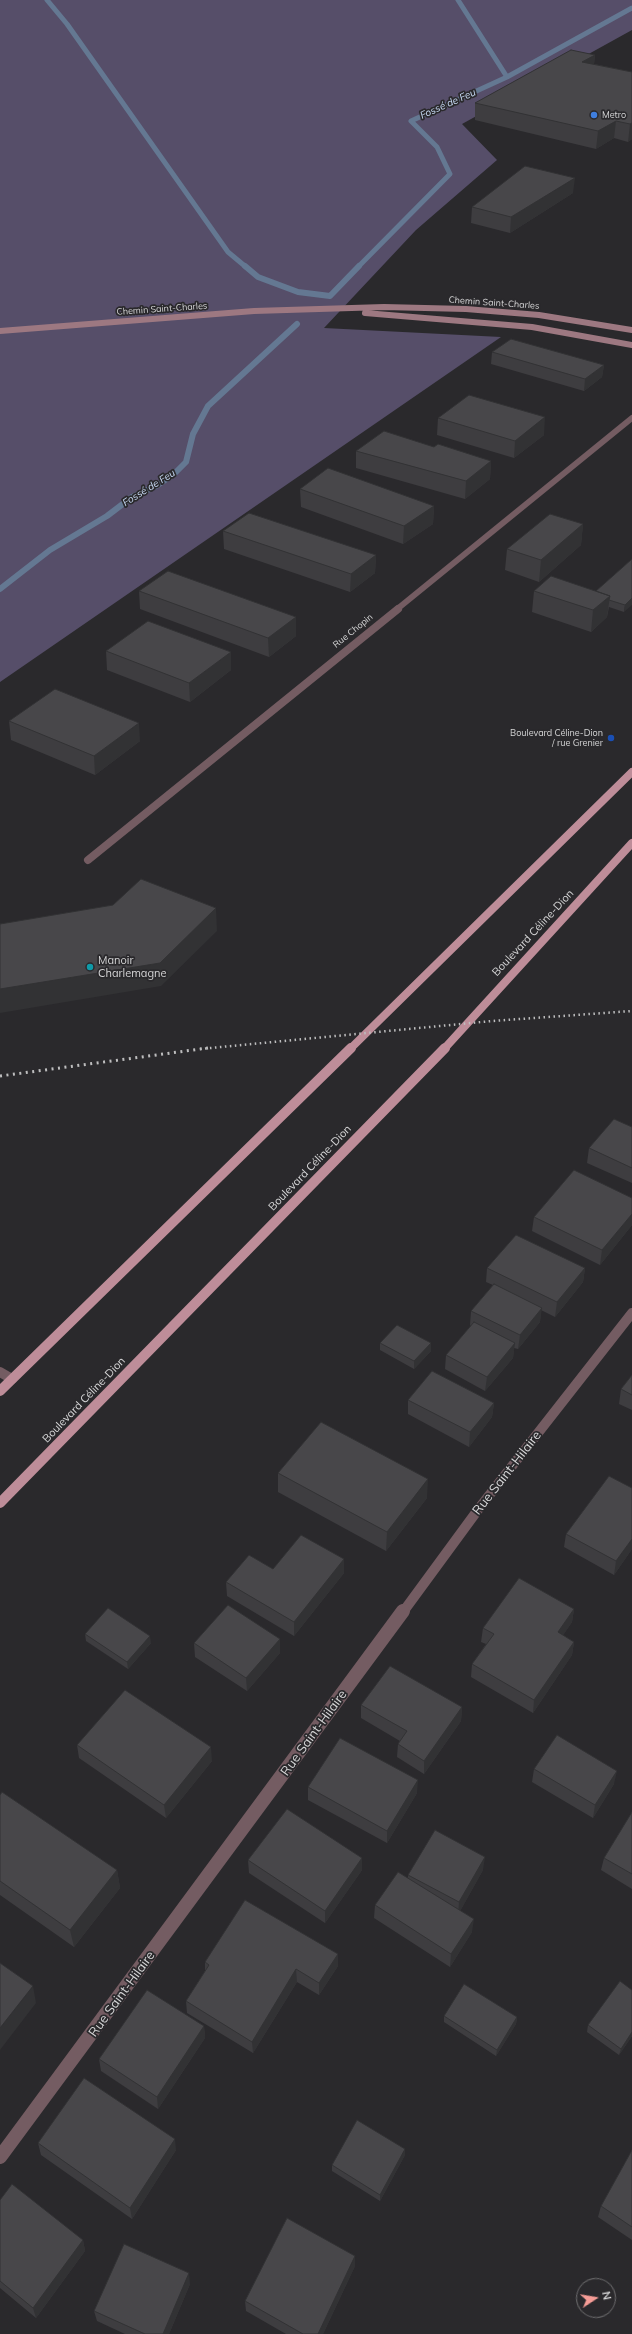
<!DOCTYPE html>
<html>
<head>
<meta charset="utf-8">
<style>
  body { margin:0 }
  #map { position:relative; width:632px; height:2334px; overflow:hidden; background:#2a292c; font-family:Mulish,sans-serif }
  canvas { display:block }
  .north { position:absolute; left:576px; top:2278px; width:40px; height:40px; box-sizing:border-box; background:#2a292c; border:1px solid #6f6e70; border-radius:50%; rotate:78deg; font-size:11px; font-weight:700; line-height:16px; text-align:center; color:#d6d6d7 }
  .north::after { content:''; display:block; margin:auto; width:14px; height:18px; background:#f59c96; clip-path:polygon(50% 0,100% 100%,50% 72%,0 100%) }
</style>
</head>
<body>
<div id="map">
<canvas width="632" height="2334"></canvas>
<div class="north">N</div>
</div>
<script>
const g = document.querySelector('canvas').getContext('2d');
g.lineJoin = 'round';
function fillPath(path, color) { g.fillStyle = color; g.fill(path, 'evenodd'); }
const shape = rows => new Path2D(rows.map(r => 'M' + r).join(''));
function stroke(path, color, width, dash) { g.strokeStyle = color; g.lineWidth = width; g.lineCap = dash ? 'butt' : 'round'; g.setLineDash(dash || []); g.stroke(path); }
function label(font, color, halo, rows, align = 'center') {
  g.font = font + ' Mulish,sans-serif'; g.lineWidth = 3.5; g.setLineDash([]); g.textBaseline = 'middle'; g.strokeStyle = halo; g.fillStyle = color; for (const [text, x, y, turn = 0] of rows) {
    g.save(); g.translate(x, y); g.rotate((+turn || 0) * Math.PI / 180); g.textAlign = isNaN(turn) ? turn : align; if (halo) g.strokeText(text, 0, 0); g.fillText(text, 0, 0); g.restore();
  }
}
const green = shape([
  [0,0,632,0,632,30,462,124,497,160,416,230,324,328,501,337,0,682]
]);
const streamFar1 = shape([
  [47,0,67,24,228,252,246,267],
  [458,0,507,77],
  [358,267,450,174,437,147,411,121,507,77,632,8]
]);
const stream = shape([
  [245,266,258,277,298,292,330,296,359,266],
  [0,589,50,550,107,516,132,497,156,486,174,474,186,462,193,434,208,406,297,324]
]);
const streetFar3 = shape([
  [396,610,632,418]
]);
const streetFar2 = shape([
  [88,860,398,609]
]);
const streetFar1 = shape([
  [0,1372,12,1379],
  [403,1612,480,1507,632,1313]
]);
const street = shape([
  [0,2157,403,1611]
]);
const secondary = shape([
  [365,313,532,327,632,345],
  [0,331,254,311,384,307,466,309,539,315,632,330]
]);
const primaryFar1 = shape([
  [350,1049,632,772],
  [444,1049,632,843]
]);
const primary = shape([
  [0,1391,351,1048],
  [0,1503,445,1048]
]);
const railFar1 = shape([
  [200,1049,492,1021,632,1011]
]);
const rail = shape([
  [0,1076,208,1048]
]);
const wall = shape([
  [595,55,594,64,632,72,632,139,628,142,614,138,596,149,475,120,475,103],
  [573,193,510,233,471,223,472,207],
  [492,352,604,365,602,377,584,391,491,364],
  [438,418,544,435,514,458,437,435],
  [434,447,491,461,490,479,465,499,356,468,356,451],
  [300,489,434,506,433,524,403,544,301,507],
  [583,524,581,545,539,582,505,570,507,549],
  [223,531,376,555,375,573,350,592,224,549],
  [632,559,624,612,609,607,607,617,591,632,532,612,534,591,596,591],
  [139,591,296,617,296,636,269,657,140,609],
  [106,651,231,652,231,670,190,702,107,670],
  [9,721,140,741,95,775,11,740],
  [632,1127,632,1183,587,1163,589,1148],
  [632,1198,632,1225,600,1265,532,1231,534,1217],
  [487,1268,585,1268,583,1282,555,1317,541,1310,540,1322,518,1349,514,1348,513,1358,485,1391,445,1369,446,1355,471,1326,470,1325,471,1311,493,1285,486,1282],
  [380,1343,431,1343,431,1351,414,1369,380,1350],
  [632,1375,632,1410,619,1404,621,1389],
  [408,1400,494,1403,492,1417,469,1447,408,1414],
  [278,1473,427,1498,386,1551,278,1492],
  [632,1488,632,1549,614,1575,564,1547,566,1534],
  [344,1559,344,1573,294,1636,227,1596,226,1582,273,1569],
  [574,1609,572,1622,563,1635,574,1642,572,1655,533,1713,471,1677,472,1664,486,1644,481,1642,483,1628],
  [85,1634,151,1643,128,1669,86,1641],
  [280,1639,280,1653,247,1691,195,1657,194,1643],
  [361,1705,462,1707,461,1721,424,1774,397,1757,398,1744,400,1741,361,1718],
  [77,1745,212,1761,166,1818,79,1758],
  [534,1769,614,1784,593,1818,532,1782],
  [308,1787,417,1793,387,1843,308,1800],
  [0,1795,117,1870,120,1888,74,1947,0,1895],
  [632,1812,632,1889,601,1870,604,1858],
  [362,1858,362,1870,325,1923,249,1873,248,1860],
  [483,1870,460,1911,472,1932,450,1967,374,1918,375,1905,408,1878,408,1875],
  [338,1954,338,1966,319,1995,297,1982,253,2053,187,2013,186,2001,205,1971,205,1962],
  [632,1990,632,2036,619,2055,587,2032,588,2025],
  [444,2016,517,2017,516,2024,496,2056,444,2022],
  [204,2026,205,2038,158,2109,101,2071,99,2059],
  [38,2143,176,2150,132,2219,41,2155],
  [632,2150,632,2240,598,2217,601,2206],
  [405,2155,380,2201,332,2171,332,2165],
  [0,2200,83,2240,85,2251,36,2318,0,2288],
  [355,2266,323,2334,286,2334,246,2311,245,2301],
  [190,2284,169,2334,125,2334,97,2321,94,2311]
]);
const shadedWall = shape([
  [595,55,593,72,582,62],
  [616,121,614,138,596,149,598,131],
  [632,123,632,139,628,142,630,124],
  [575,178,573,193,510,233,511,217],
  [604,365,602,377,584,391,585,379],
  [545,417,544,435,514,458,515,441],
  [491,461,490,479,465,499,466,481],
  [434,506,433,524,403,544,404,526],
  [583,524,581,545,539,582,541,560],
  [376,555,375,573,350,592,351,574],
  [610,596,607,617,591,632,593,610],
  [632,598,632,605,624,612,625,605],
  [296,617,296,636,269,657,268,638],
  [231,652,231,670,190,702,189,683],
  [139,723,140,741,95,775,94,756],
  [216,908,217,931,161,986,0,1013,0,989],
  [632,1214,632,1225,600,1265,602,1250],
  [585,1268,583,1282,555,1317,557,1302],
  [542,1308,540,1322,518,1349,520,1335],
  [431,1343,431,1351,414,1369,414,1361],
  [515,1343,513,1358,485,1391,487,1377],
  [494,1403,492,1417,469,1447,470,1432],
  [428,1479,427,1498,386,1551,387,1532],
  [632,1539,632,1549,614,1575,616,1561],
  [344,1559,344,1573,294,1636,294,1622],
  [574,1609,572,1622,556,1646,558,1632],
  [150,1636,151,1643,128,1669,127,1662],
  [280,1639,280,1653,247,1691,246,1678],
  [574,1642,572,1655,533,1713,534,1700],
  [462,1707,461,1721,424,1774,424,1761],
  [211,1747,212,1761,166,1818,164,1805],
  [617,1771,614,1784,593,1818,595,1805],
  [418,1780,417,1793,387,1843,387,1831],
  [485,1857,483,1870,458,1915,459,1902],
  [362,1858,362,1870,325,1923,325,1911],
  [117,1870,120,1888,74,1947,70,1930],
  [474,1919,472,1932,450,1967,451,1954],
  [338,1954,338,1966,319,1995,319,1983],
  [296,1969,297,1982,253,2053,252,2042],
  [33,1986,36,2003,0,2050,0,2028],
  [517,2017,516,2024,496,2056,497,2050],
  [204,2026,205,2038,158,2109,157,2097],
  [632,2032,632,2036,619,2055,621,2049],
  [175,2139,176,2150,132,2219,130,2208],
  [405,2149,405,2155,380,2201,380,2195],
  [83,2240,85,2251,36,2318,33,2308],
  [355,2256,355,2266,323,2334,318,2334],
  [189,2273,190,2284,169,2334,163,2334]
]);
const building = shape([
  [571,50,595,55,582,62,632,72,632,123,630,124,616,121,598,131,475,103,571,50],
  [525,166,575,178,511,217,472,207,525,166],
  [511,339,604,365,585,379,492,352,511,339],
  [469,395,545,417,515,441,438,418,469,395],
  [384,431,434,447,438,444,491,461,466,481,356,451,384,431],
  [328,468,434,506,404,526,300,489,328,468],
  [249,513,376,555,351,574,223,531,249,513],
  [550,514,583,524,541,560,507,549,550,514],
  [632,559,632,598,625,605,609,600,610,596,596,591,632,559],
  [168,571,296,617,268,638,139,591,168,571],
  [551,576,610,596,593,610,534,591,551,576],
  [148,621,231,652,189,683,106,651,148,621],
  [55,689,139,723,94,756,9,721,55,689],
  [141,879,216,908,160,963,0,989,0,924,113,905,141,879],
  [614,1119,632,1127,632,1168,589,1148,614,1119],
  [574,1170,632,1198,632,1214,602,1250,534,1217,574,1170],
  [516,1235,585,1268,557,1302,487,1268,516,1235],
  [494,1284,542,1308,520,1335,471,1311,494,1284],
  [474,1322,515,1343,487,1377,446,1355,474,1322],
  [397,1325,431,1343,414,1361,380,1343,397,1325],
  [432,1371,494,1403,470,1432,408,1400,432,1371],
  [632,1375,632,1395,621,1389,632,1375],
  [321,1422,428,1479,387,1532,278,1473,321,1422],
  [609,1476,632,1488,632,1539,616,1561,566,1534,609,1476],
  [301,1535,344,1559,294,1622,226,1582,249,1555,273,1569,301,1535],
  [519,1578,574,1609,558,1632,574,1642,534,1700,472,1664,494,1634,483,1628,519,1578],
  [228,1605,280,1639,246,1678,194,1643,228,1605],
  [108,1608,150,1636,127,1662,85,1634,108,1608],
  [390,1666,462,1707,424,1761,398,1744,407,1731,361,1705,390,1666],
  [125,1690,211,1747,164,1805,77,1745,125,1690],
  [557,1735,617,1771,595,1805,534,1769,557,1735],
  [340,1738,418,1780,387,1831,308,1787,340,1738],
  [2,1792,117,1870,70,1930,0,1881,0,1795,2,1792],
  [287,1809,362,1858,325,1911,248,1860,287,1809],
  [632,1812,632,1874,604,1858,632,1812],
  [435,1830,485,1857,459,1902,408,1875,435,1830],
  [398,1872,474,1919,451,1954,375,1905,398,1872],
  [245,1900,338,1954,319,1983,296,1969,252,2042,186,2001,209,1965,205,1962,245,1900],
  [0,1963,33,1986,0,2028,0,1963],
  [620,1981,632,1990,632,2032,621,2049,588,2025,620,1981],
  [464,1984,517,2017,497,2050,444,2016,464,1984],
  [147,1990,204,2026,157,2097,99,2059,147,1990],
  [84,2078,175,2139,130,2208,38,2143,84,2078],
  [357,2120,405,2149,380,2195,332,2165,357,2120],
  [632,2150,632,2227,601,2206,632,2150],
  [12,2184,83,2240,33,2308,0,2281,0,2200,12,2184],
  [287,2218,355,2256,318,2334,303,2334,245,2301,287,2218],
  [124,2244,189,2273,163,2334,145,2334,94,2311,124,2244]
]);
const markers = [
  [594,115,4,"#3f7fe0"],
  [611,738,4,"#1a4fb4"],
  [90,967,4,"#0f9aa8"]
];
const farPoinames = [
  ["Metro",602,115],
  ["Boulevard Céline-Dion",603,733,"right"],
  ["/ rue Grenier",603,743,"right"]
];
const farStreetnames = [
  ["Chemin Saint-Charles",494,303,4],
  ["Chemin Saint-Charles",162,309,-4],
  ["Rue Chopin",353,631,-39]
];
const farWaternames = [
  ["Fossé de Feu",448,104,-24],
  ["Fossé de Feu",149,488,-32]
];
const streetNames = [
  ["Boulevard Céline-Dion",533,933,-47],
  ["Boulevard Céline-Dion",310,1168,-46],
  ["Boulevard Céline-Dion",84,1400,-46]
];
const poiNames = [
  ["Manoir",98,961],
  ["Charlemagne",98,974]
];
const nearStreetnames = [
  ["Rue Saint-Hilaire",507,1473,-52],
  ["Rue Saint-Hilaire",314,1733,-54],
  ["Rue Saint-Hilaire",122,1994,-54]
];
fillPath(green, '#564e69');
stroke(streamFar1, '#647892', 5);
stroke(stream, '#647892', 6);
stroke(streetFar3, '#745c62', 6);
stroke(streetFar2, '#745c62', 8);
stroke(streetFar1, '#745c62', 10);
stroke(street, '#745c62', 14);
stroke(secondary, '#9d7881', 6);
stroke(primaryFar1, '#be8d99', 8);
stroke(primary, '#be8d99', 10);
stroke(railFar1, '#bebebf', 2.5, [1.5, 3.5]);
stroke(rail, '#bebebf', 3, [2, 4.5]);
fillPath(wall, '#3e3d40');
fillPath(shadedWall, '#323234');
fillPath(building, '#48474a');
stroke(building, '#323234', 1);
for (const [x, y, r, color] of markers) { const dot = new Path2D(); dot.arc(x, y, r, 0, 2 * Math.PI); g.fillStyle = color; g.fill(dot); stroke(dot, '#2a292c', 1.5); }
label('9px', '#d6d6d7', '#2a292c', farPoinames, 'left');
label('9px', '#d6d6d7', '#2a292c', farStreetnames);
label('italic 10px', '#c8dbf5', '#2a292c', farWaternames);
label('11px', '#d6d6d7', '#2a292c', streetNames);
label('11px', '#d6d6d7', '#2a292c', poiNames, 'left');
label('13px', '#d6d6d7', '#2a292c', nearStreetnames);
</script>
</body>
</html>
